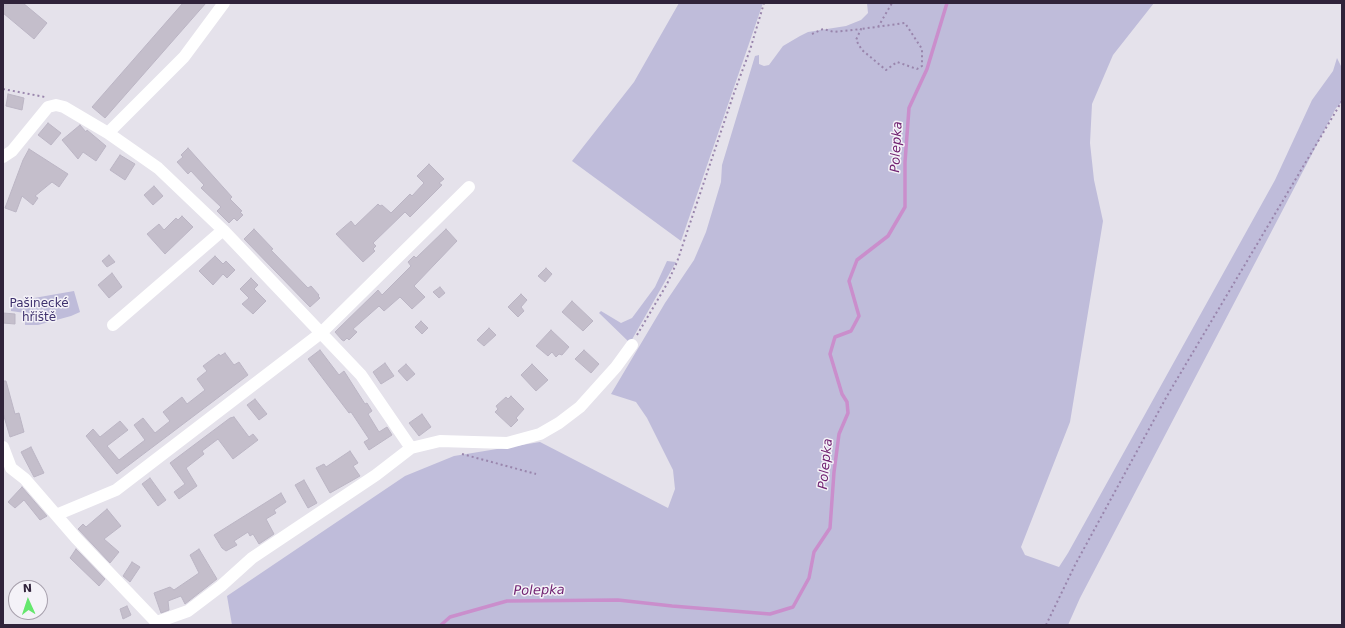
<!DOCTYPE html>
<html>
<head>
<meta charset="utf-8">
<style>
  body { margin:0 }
  #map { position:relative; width:1345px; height:628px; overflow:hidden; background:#e5e2eb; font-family:"DejaVu Sans",sans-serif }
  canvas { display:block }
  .frame { position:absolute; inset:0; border:4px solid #30233a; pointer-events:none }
  .north { position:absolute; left:8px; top:580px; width:40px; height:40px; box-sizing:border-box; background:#f4f2f8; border:1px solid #a69fac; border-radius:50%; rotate:357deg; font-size:11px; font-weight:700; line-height:16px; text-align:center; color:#30233a }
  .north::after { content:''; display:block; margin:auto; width:14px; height:18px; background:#64e76d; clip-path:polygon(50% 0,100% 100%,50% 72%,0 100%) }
</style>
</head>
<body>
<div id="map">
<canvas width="1345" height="628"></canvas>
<div class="frame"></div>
<div class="north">N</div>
</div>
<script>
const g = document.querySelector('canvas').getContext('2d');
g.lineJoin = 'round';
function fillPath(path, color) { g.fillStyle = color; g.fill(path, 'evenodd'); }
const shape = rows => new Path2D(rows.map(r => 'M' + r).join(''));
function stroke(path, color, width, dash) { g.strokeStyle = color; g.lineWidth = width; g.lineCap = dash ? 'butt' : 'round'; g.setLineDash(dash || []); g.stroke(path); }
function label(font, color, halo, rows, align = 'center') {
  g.font = font + ' "DejaVu Sans",sans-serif'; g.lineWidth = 3; g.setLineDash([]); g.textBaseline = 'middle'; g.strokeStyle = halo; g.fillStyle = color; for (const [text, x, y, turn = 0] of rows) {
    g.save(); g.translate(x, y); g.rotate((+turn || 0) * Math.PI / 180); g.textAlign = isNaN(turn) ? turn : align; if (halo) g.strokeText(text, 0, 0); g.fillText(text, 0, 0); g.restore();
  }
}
const green = shape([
  [679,3,763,3,681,241,572,161,634,82],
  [867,3,1154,3,1113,55,1092,104,1090,143,1094,180,1103,221,1070,422,1021,547,1025,555,1059,567,1068,553,1275,180,1312,100,1333,71,1337,58,1342,68,1342,102,1336,108,1080,598,1068,625,232,625,227,596,405,476,454,456,540,442,668,508,675,489,673,470,647,418,636,402,611,394,665,303,694,260,706,232,721,182,722,165,755,56,759,55,759,64,764,66,769,65,783,46,800,36,808,32,846,26,861,20,868,13],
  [667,261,676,262,630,343,599,313,601,311,621,323,632,318,655,287],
  [74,291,80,312,71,316,38,325,25,325,25,313,11,311,11,302]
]);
const stream = shape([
  [441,625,450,617,507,601,618,600,672,606,770,614,793,607,809,578,814,552,830,528,834,472,839,434,848,413,847,402,842,394,830,354,835,337,851,331,859,316,849,281,857,260,888,236,905,207,905,162,909,108,927,69,947,3]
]);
const building = shape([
  [3,3,23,3,47,23,34,39,3,13,3,3],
  [183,3,206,3,105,118,92,107,183,3],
  [8,94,24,98,22,110,6,106,8,94],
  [48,123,61,133,51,145,38,135,48,123],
  [80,125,86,132,87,130,106,146,96,161,83,152,78,159,62,140,80,125],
  [188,148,232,197,230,199,242,211,240,212,243,215,237,221,234,218,229,223,217,211,221,207,201,188,204,185,191,171,188,174,177,162,183,157,181,155,188,148],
  [29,149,68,174,59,187,52,182,35,196,38,198,33,205,22,196,16,212,5,208,23,160,29,149],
  [120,155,135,164,125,180,110,170,120,155],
  [429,164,444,179,439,183,442,185,410,217,405,212,373,243,376,246,373,249,375,251,363,262,336,234,351,221,355,226,378,204,380,206,382,205,391,213,410,194,412,196,424,183,417,176,429,164],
  [154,186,163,196,153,205,144,195,154,186],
  [182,216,193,227,165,254,147,234,159,224,164,230,176,218,178,220,182,216],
  [254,229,273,249,271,250,308,288,311,286,319,295,318,296,320,298,310,307,244,239,254,229],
  [446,229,457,241,414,286,425,297,412,309,400,297,384,311,379,306,353,329,357,332,349,340,347,338,344,341,342,340,335,332,378,290,382,295,411,266,408,262,414,256,416,258,446,229],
  [109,255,115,262,107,267,102,261,109,255],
  [215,256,223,264,226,261,235,270,227,278,223,274,213,285,199,271,215,256],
  [546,268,552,274,545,282,538,276,546,268],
  [112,273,122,287,109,298,98,285,112,273],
  [251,278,258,285,254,289,266,301,253,314,242,304,249,298,240,289,251,278],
  [440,287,445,293,439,298,433,292,440,287],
  [521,294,527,300,521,307,524,311,518,317,508,307,521,294],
  [572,301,593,321,583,331,562,312,572,301],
  [3,313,15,314,15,324,3,323,3,313],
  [421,321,428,328,422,334,415,327,421,321],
  [489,328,496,335,484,346,477,340,489,328],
  [551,330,569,347,562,355,559,354,556,357,552,352,548,356,536,346,551,330],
  [320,350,339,375,344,371,365,404,367,403,372,411,368,414,379,432,387,427,392,435,369,450,364,442,369,439,351,412,349,413,308,359,320,350],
  [584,350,599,364,591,373,575,359,584,350],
  [225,353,234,365,239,362,248,375,117,474,86,436,93,429,100,437,120,421,128,430,107,446,119,460,145,440,134,425,143,418,155,433,170,421,163,412,182,397,187,404,205,390,197,379,207,371,203,366,219,354,220,356,225,353],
  [385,363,394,376,381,384,373,372,385,363],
  [406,364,415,374,407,381,398,371,406,364],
  [532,364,548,380,536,391,521,375,532,364],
  [3,381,6,381,15,414,19,413,24,432,10,437,3,413,3,381],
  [511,396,524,409,516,418,518,420,511,427,495,412,498,409,496,406,506,397,508,399,511,396],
  [255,399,267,414,259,420,247,405,255,399],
  [422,414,431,427,419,436,409,423,422,414],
  [234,417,249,437,253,434,258,440,233,459,218,439,202,451,204,454,186,468,197,486,179,499,174,492,185,484,170,463,230,418,234,417],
  [31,447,44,473,34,477,21,452,31,447],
  [350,451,358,463,353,466,360,476,330,493,316,468,324,464,326,467,350,451],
  [150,478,166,500,158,506,142,484,150,478],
  [304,480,317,503,308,508,295,485,304,480],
  [22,487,47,516,40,520,24,500,15,508,8,502,22,487],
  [281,493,286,502,274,510,276,513,266,519,274,534,259,544,253,534,250,536,248,532,234,541,237,545,226,551,222,548,214,535,281,493],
  [107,509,121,526,104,539,119,552,110,563,78,529,83,524,86,527,107,509],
  [76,549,105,579,99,586,70,558,76,549],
  [199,549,217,579,185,604,181,596,168,601,169,610,161,613,154,593,170,587,174,590,199,573,190,555,199,549],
  [132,562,140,567,130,582,123,576,132,562],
  [127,606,131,615,123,619,120,609,127,606]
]);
const path = shape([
  [878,27,892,3],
  [812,34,823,29,834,32,861,29,856,40,862,50,886,70,897,62,917,69,922,66,922,49,905,23,861,29],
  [3,89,45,97],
  [637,335,667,284,677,262,734,93,750,50,764,3],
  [462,454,536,474],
  [1046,625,1075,565,1167,396,1342,101]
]);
const minor = shape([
  [108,133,184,57,224,3],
  [3,157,12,151,48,107,56,105,64,107,108,133,158,168,223,230,361,375,411,448],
  [113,325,223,230],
  [3,447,11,468,25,479,76,538,159,625],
  [56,515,116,490,321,333,469,187],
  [157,622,188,611,221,586,252,558,376,475,411,448,440,441,507,443,540,434,559,423,580,407,616,367,632,345]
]);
const parkNames = [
  ["Pašinecké",39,304],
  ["hřiště",39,318]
];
const waterNames = [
  ["Polepka",897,147,-87],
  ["Polepka",826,464,-84],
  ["Polepka",539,591,-1]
];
fillPath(green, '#bfbcda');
stroke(stream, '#ca8ecc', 3.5);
fillPath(building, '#c4becb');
stroke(building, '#bbb5c4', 1);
stroke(path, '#9985ac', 2, [2, 3]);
stroke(minor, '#fff', 12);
label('12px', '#3e316e', '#f4f2f8', parkNames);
label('italic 13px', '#712271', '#f4f2f8', waterNames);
</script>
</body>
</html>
